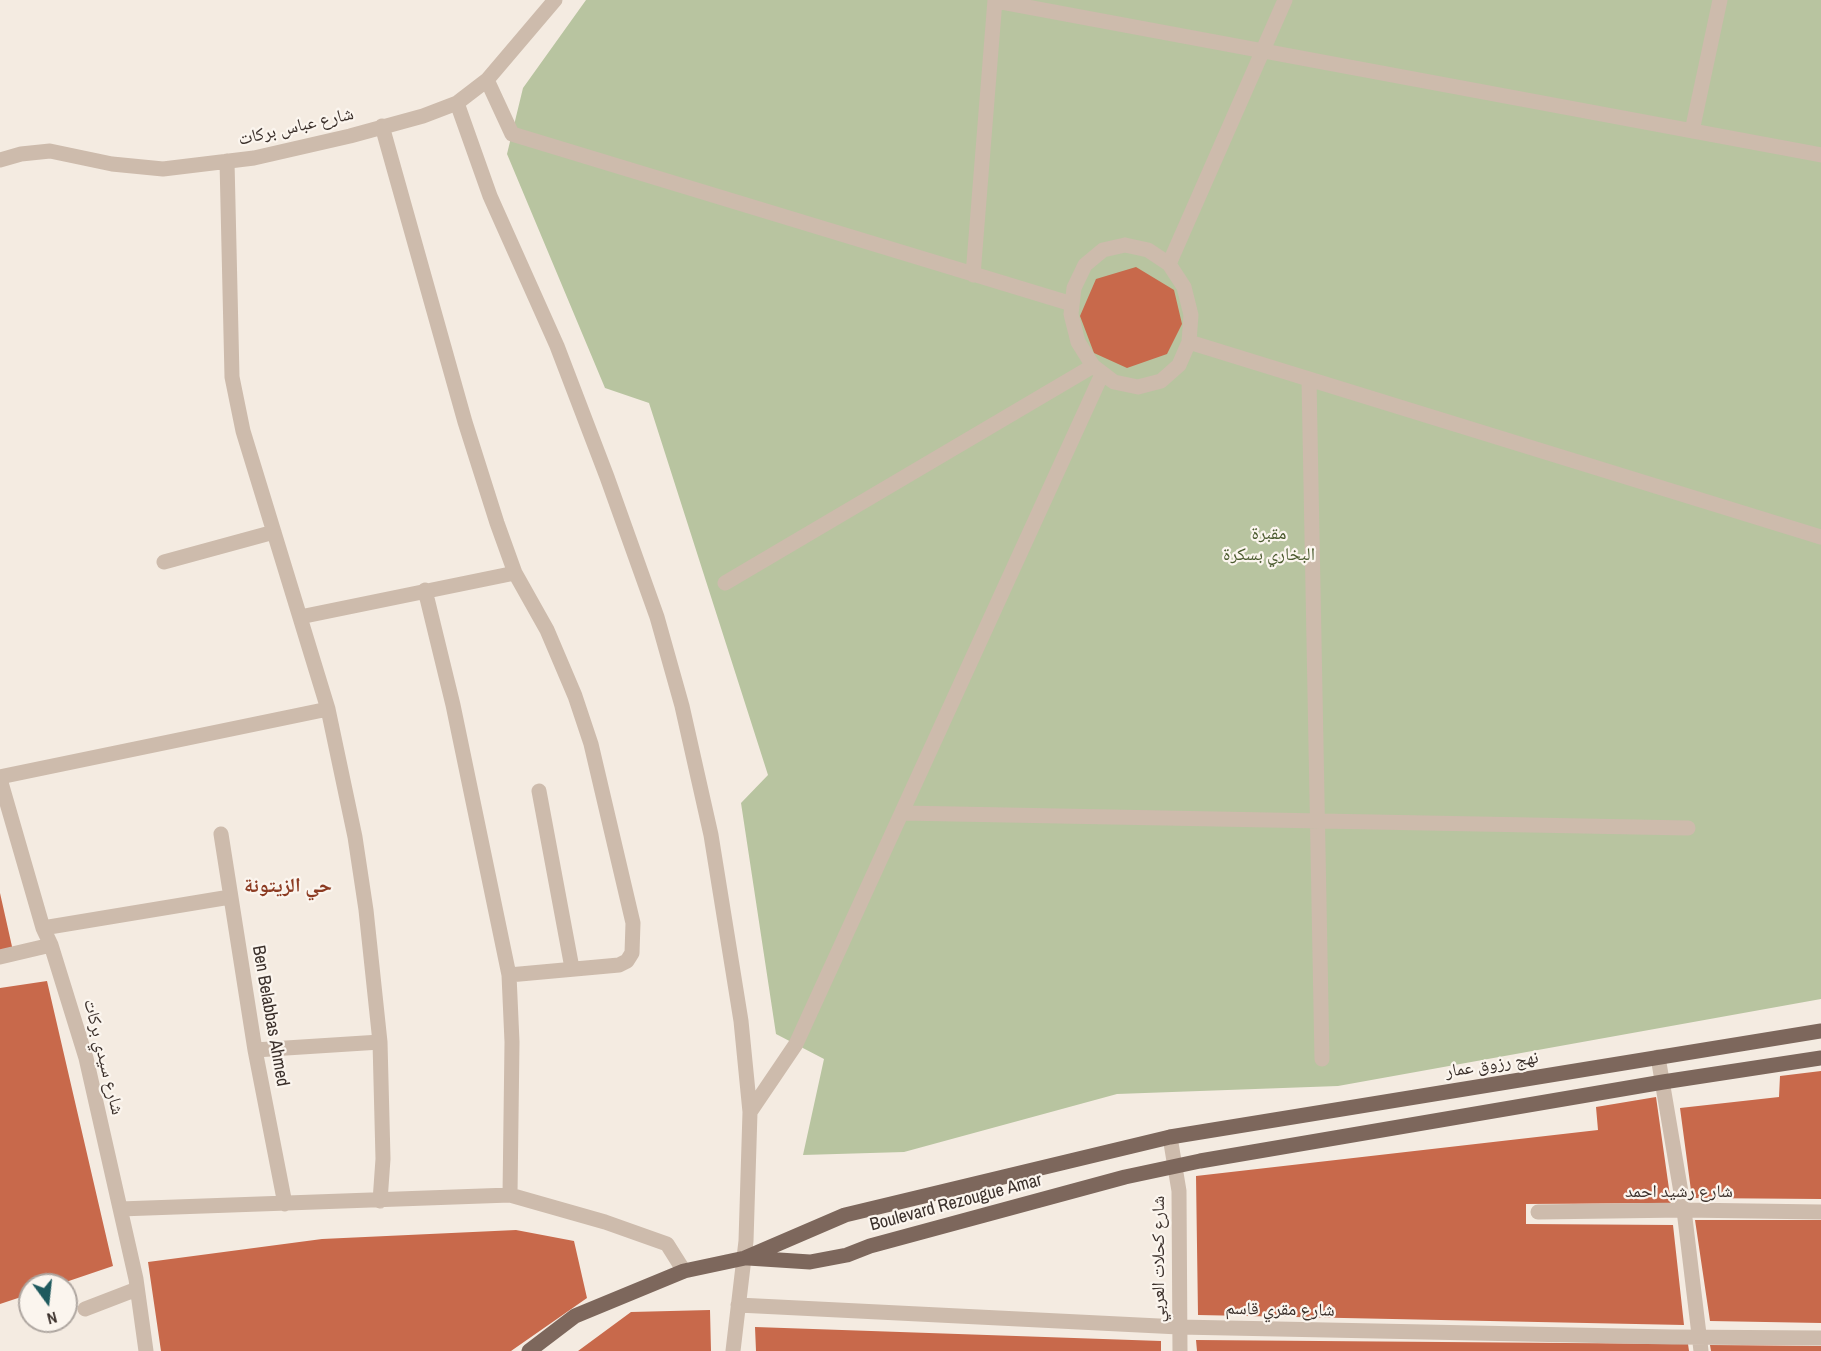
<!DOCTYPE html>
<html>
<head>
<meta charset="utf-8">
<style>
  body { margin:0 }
  #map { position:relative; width:1821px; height:1351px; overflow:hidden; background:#f4ebe1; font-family:"Archivo Narrow",sans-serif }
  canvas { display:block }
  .north { position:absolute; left:18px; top:1273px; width:60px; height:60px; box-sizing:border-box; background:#fbf5ee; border:2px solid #aea6a0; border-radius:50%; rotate:165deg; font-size:16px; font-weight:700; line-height:24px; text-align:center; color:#3b302b }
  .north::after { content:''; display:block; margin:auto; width:21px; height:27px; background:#1f5a5e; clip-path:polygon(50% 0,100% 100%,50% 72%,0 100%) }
</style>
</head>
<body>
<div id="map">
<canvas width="1821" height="1351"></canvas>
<div class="north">N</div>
</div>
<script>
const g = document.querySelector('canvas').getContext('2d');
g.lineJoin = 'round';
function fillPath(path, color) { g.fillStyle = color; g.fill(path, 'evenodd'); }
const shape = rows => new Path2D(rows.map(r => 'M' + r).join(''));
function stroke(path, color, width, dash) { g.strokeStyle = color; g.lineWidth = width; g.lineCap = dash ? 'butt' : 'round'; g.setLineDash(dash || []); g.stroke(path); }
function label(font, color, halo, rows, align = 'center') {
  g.font = font + ' "Archivo Narrow","Noto Naskh Arabic",sans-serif'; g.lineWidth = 4.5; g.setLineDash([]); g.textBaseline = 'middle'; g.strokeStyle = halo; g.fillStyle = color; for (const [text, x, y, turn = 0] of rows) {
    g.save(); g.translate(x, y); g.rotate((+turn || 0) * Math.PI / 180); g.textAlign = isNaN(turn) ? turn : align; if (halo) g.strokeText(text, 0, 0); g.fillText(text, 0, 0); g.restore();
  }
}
const green = shape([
  [586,0,1821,0,1821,999,1338,1086,1117,1094,904,1152,803,1155,824,1059,776,1034,741,803,768,775,649,403,605,388,507,154,523,88]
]);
const building = shape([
  [1136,267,1174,290,1182,324,1167,354,1127,368,1094,353,1080,316,1096,279],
  [0,893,13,951,0,953],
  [47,981,113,1266,57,1285,30,1285,30,1294,0,1304,0,988],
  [1821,1071,1821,1199,1692,1198,1680,1108,1779,1097,1780,1076],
  [1656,1097,1671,1203,1526,1204,1526,1224,1673,1225,1684,1325,1198,1315,1196,1176,1598,1130,1596,1107],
  [1695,1220,1821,1220,1821,1323,1710,1321],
  [516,1230,574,1241,587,1298,511,1351,161,1351,148,1262,322,1239],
  [710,1310,711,1351,578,1351,631,1312],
  [755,1327,1161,1341,1161,1351,756,1351],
  [1196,1340,1688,1344,1689,1351,1197,1351],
  [1710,1345,1821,1346,1821,1351,1711,1351]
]);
const minor = shape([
  [995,1,1821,155],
  [487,80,512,134,1072,304],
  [457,103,490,196,557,346,607,477,657,617,682,706,711,835,741,1021,750,1112,746,1241,733,1351],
  [382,126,465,422,497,523,515,573,547,630,575,696,591,744,633,923,632,953,627,961,619,965,509,975],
  [1692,131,1720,0],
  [0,160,21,154,50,151,112,164,163,169,254,158,350,136,423,116,457,103,487,80,555,0],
  [227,161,232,377,243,431,328,709,355,837,366,910,380,1042,383,1159,380,1201],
  [1125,245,1148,250,1169,264,1184,287,1191,315,1189,342,1179,365,1161,381,1138,387,1114,382,1093,366,1078,342,1071,314,1074,288,1085,265,1103,250,1125,245],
  [1169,264,1285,0],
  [973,275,995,0],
  [1189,342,1821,537],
  [1309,379,1322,1059],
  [164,562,274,532],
  [725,583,1093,366],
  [425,590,453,705,509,975,512,1042,510,1195],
  [300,617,515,573],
  [0,777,328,709],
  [0,779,43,928,51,945,86,1058,136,1279,146,1351],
  [539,791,572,968],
  [902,813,1688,828],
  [221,834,255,1050,285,1204],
  [43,928,230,897],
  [0,957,51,945],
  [255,1050,380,1042],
  [1658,1057,1684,1210,1701,1351],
  [750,1112,796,1044,1102,374],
  [1170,1137,1179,1191,1180,1351],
  [120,1209,510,1195,605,1222,667,1244,684,1271],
  [1538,1212,1684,1210,1821,1212],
  [738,1305,1179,1327,1672,1337,1821,1338],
  [85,1309,137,1289]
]);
const major = shape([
  [748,1258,810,1262,847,1255,870,1246,1125,1177,1200,1161,1663,1082,1821,1058],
  [529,1351,575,1316,684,1271,745,1258,845,1215,1170,1137,1821,1031]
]);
const streetNames = [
  ["شارع عباس بركات",296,127,-13],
  ["Ben Belabbas Ahmed",270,1016,80],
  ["شارع سيدي بركات",103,1057,76],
  ["نهج رزوق عمار",1492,1065,-9],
  ["شارع رشيد احمد",1679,1192],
  ["Boulevard Rezougue Amar",956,1203,-15],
  ["شارع كحلات العربي",1159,1259,-90],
  ["شارع مقري قاسم",1280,1310,1]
];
const parkNames = [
  ["مقبرة",1269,534],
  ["البخاري بسكرة",1269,555]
];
const neighbourhoodNames = [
  ["حي الزيتونة",288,887]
];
fillPath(green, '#b8c4a0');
fillPath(building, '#c8694b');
stroke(minor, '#cdbbac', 15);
stroke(major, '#7d675c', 15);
label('18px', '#3b302b', '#fbf5ee', streetNames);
label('18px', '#4a5a2e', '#fbf5ee', parkNames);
label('bold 20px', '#8c3b22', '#fbf5ee', neighbourhoodNames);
</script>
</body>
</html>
